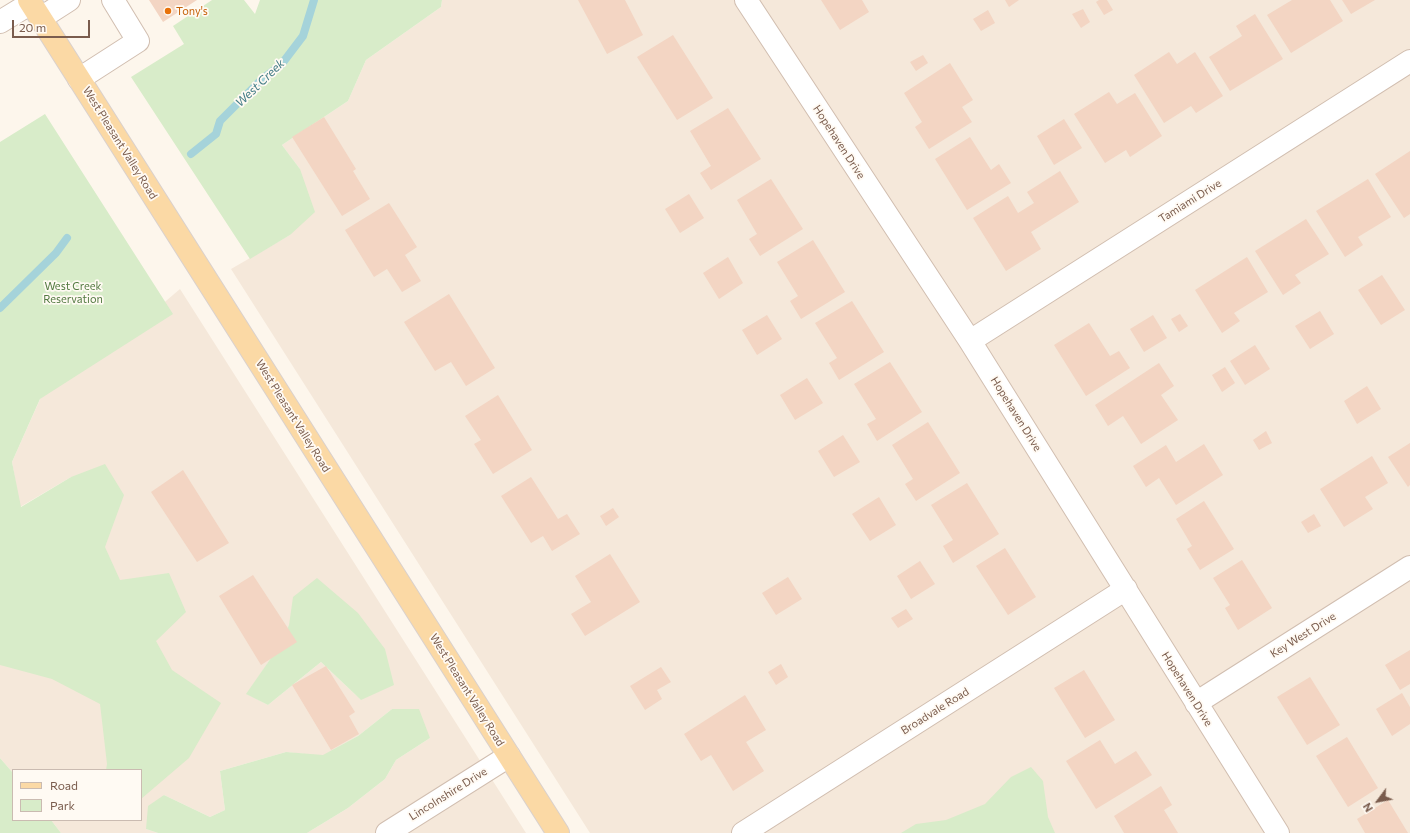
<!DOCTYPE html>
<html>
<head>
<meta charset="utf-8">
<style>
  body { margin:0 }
  #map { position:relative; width:1410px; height:833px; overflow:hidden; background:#fdf6ec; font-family:Commissioner,sans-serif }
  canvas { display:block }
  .legend { position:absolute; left:12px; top:769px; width:130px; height:52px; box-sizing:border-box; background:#fffaf3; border:1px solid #cabbb1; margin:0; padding:5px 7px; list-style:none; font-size:12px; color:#7a5c4d }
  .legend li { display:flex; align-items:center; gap:8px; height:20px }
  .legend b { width:20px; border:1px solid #cabbb1 }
  .north { position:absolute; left:1358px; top:781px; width:40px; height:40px; -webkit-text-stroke:3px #fffaf3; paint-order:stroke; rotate:238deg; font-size:11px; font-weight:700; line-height:16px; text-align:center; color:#7a5c4d }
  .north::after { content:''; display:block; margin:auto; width:14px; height:18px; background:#7a5c4d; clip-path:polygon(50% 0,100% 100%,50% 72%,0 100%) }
  .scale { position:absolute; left:12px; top:20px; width:78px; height:18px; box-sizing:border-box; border:2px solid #7a5c4d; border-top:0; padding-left:5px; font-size:12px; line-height:14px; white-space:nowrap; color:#7a5c4d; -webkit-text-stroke:3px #fffaf3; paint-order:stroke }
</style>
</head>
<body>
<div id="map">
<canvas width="1410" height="833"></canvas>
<ul class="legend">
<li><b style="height:5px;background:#fbd9a5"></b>Road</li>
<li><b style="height:11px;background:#d8ecc9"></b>Park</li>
</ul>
<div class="north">N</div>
<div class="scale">20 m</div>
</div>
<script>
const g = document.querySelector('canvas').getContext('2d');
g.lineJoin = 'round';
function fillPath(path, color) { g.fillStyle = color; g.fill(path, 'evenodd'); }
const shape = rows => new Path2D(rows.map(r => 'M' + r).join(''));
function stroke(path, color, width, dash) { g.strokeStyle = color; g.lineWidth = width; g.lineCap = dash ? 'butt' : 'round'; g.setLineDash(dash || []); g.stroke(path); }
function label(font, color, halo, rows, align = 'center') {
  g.font = font + ' Commissioner,sans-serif'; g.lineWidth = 3.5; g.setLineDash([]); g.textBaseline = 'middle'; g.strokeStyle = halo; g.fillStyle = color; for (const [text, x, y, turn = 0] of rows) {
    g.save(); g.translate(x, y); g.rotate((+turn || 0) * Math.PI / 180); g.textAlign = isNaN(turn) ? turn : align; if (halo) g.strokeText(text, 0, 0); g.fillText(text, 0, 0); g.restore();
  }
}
const residential = shape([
  [442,0,1410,0,1410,833,590,833,231,269,290,235,300,169,282,145,348,101,366,60,441,7],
  [180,289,526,833,307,833,348,808,385,779,396,760,430,738,392,709,358,736,323,756,286,752,220,771,225,810,210,817,164,795,146,829,158,833,61,833,51,820,141,820,141,770,13,770,13,773,0,758,0,637,71,477,20,507,12,462,46,386,153,312],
  [290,624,361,700,321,662,268,705,247,694,280,645]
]);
const green = shape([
  [212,0,244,0,255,14,260,0,442,0,441,7,366,60,348,101,282,145,300,169,315,212,290,235,250,259,131,77,184,44,173,26],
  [45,114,173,314,40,399,12,462,21,507,71,477,105,464,124,495,105,547,120,580,169,573,186,612,156,641,172,670,221,703,189,758,141,799,141,770,106,770,107,764,100,704,52,679,0,665,0,142],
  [317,578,358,613,385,649,394,685,361,700,321,662,268,705,246,694,280,645,289,625,293,597],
  [392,709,419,709,430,738,396,760,385,779,348,808,307,833,158,833,146,829,148,806,164,795,210,817,225,810,220,771,286,752,323,755,358,736],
  [0,758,13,773,13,820,51,820,61,833,0,833],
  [1031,767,1043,781,1048,817,1055,833,901,833,916,824,946,820,985,804,1011,777]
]);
const stream = shape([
  [191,154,216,134,220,121,262,79,281,65,303,36,314,0],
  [0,308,56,253,67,238]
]);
const building = shape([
  [149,0,197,0,163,22],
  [578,0,625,0,643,35,607,54],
  [821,0,862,0,869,12,840,30],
  [1005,0,1019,0,1009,7],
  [1099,0,1107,0,1113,10,1104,15,1096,2],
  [1292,0,1330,0,1343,21,1291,53,1267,15],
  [1342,0,1375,0,1351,14],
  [1083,9,1090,22,1081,28,1072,14],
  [988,10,995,23,981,31,973,19],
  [1255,14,1283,59,1230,91,1209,57,1242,36,1236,26],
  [673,35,713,98,677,120,637,57],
  [1169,52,1177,64,1195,52,1223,96,1196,113,1191,106,1164,123,1134,75],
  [923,55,928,63,916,71,910,62],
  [950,63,973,100,962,107,972,122,929,149,915,127,922,122,904,93],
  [1109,92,1117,104,1135,93,1162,136,1130,157,1126,150,1105,163,1074,114],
  [728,108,761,159,711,190,700,173,711,166,690,131],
  [324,117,356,169,353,171,370,199,342,216,292,137],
  [1064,119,1082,148,1054,165,1037,136],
  [970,137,991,170,999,164,1011,183,967,210,935,159],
  [1410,151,1410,214,1404,218,1375,174],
  [1060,171,1079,202,1031,232,1041,249,1006,271,973,218,1008,196,1018,213,1034,203,1027,192],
  [771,179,803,229,760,256,749,239,757,234,737,200],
  [1368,179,1391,217,1358,237,1363,245,1345,257,1316,211],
  [689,194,704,218,680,233,665,209],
  [389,203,417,247,405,255,421,281,402,292,387,269,374,277,345,230],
  [1306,219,1329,254,1295,275,1301,283,1283,295,1255,251],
  [813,240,845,292,801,319,790,301,798,296,777,262],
  [728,257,743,283,719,299,703,273],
  [1247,257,1268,292,1234,313,1240,321,1222,333,1195,290],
  [1382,275,1405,310,1381,325,1358,290],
  [449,294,495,368,466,386,451,362,435,371,404,322],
  [852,301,884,352,839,380,829,363,837,358,815,323],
  [1320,311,1334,334,1310,349,1295,326],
  [1180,314,1188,326,1179,332,1171,319],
  [767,315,782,339,757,355,742,330],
  [1153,315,1167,338,1144,352,1130,329],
  [1089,323,1110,356,1119,351,1130,368,1086,396,1054,345],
  [1255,345,1270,369,1245,385,1230,361],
  [890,362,922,412,877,441,867,424,876,419,854,384],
  [1159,363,1174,386,1161,395,1178,420,1141,444,1123,416,1108,426,1095,405],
  [1225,367,1235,383,1222,392,1212,375],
  [807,378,823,403,795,420,780,395],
  [1367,386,1381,409,1357,424,1344,401],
  [498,395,532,450,493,474,474,444,481,440,465,416],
  [928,422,960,473,916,501,905,484,913,479,892,445],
  [1266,431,1272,443,1259,450,1253,440],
  [843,435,860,462,834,477,818,451],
  [1410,443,1410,485,1408,487,1388,457],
  [1204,444,1223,475,1176,505,1159,478,1146,487,1133,466,1166,445,1176,462],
  [1372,456,1388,483,1365,497,1373,509,1344,527,1320,489],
  [183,470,229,543,197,562,151,492],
  [531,477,558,519,567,514,580,534,552,551,543,536,531,543,501,496],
  [967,483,999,534,953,563,943,546,953,540,931,505],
  [879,497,896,525,870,541,852,514],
  [1204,501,1234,549,1200,570,1187,549,1192,546,1176,519],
  [613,508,619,517,606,526,600,516],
  [1314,514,1321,526,1308,533,1301,522],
  [1005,548,1036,597,1008,615,976,566],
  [610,554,640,602,585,636,571,614,591,602,575,576],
  [1242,560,1272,608,1238,630,1225,608,1230,605,1213,578],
  [920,561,935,584,911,599,897,576],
  [253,575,297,642,261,665,219,596],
  [788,577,802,599,776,615,762,593],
  [906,609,913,619,898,628,891,618],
  [1410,650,1410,684,1400,690,1385,665],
  [781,664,788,677,776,685,768,672],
  [326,666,355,712,349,716,359,734,331,750,292,685],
  [661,667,671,682,657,690,662,699,645,710,630,686],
  [1084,670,1115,720,1085,738,1054,688],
  [1310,677,1340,725,1307,745,1277,697],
  [1402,693,1410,707,1410,724,1392,736,1376,709],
  [745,695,766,730,746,742,764,771,733,791,711,755,701,761,684,734],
  [1347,737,1378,788,1348,807,1316,756],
  [1100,740,1115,764,1136,751,1152,775,1096,809,1066,761],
  [1161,786,1172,805,1164,810,1178,833,1124,833,1114,816],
  [1388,800,1408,833,1365,833,1357,819]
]);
const minor = shape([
  [746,0,970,341,1278,833],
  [41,18,69,0],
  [0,22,31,3],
  [79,79,138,41,113,0],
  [970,341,1410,61],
  [1196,703,1410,567],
  [387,833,509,756],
  [743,833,1126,589]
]);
const major = shape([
  [29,0,558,833]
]);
const markers = [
  [168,11,4,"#e8710a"]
];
const foodNames = [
  ["Tony's",176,11]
];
const streetNames = [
  ["Hopehaven Drive",839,142,57],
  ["West Pleasant Valley Road",120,143,58],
  ["Tamiami Drive",1190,201,-32],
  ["Hopehaven Drive",1016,414,58],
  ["West Pleasant Valley Road",293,416,58],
  ["Key West Drive",1303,635,-32],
  ["Hopehaven Drive",1187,689,58],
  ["West Pleasant Valley Road",467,690,58],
  ["Broadvale Road",935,711,-32],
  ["Lincolnshire Drive",448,794,-32]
];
const parkNames = [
  ["West Creek",73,286],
  ["Reservation",73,299]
];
const waterNames = [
  ["West Creek",260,83,-44]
];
fillPath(residential, '#f5e8da');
fillPath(green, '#d8ecc9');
stroke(stream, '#a5d3da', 8);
fillPath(building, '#f3d5c3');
stroke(minor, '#d1beb0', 24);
stroke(major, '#dad1cd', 24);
stroke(minor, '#fff', 22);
stroke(major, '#fbd9a5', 22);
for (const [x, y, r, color] of markers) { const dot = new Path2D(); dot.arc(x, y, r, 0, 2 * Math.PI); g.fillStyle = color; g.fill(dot); stroke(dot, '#fffaf3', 1.5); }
label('11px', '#c56008', '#fffaf3', foodNames, 'left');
label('11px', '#7a5c4d', '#fffaf3', streetNames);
label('11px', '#537a41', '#fffaf3', parkNames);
label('italic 12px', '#437c86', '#fffaf3', waterNames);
</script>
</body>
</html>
